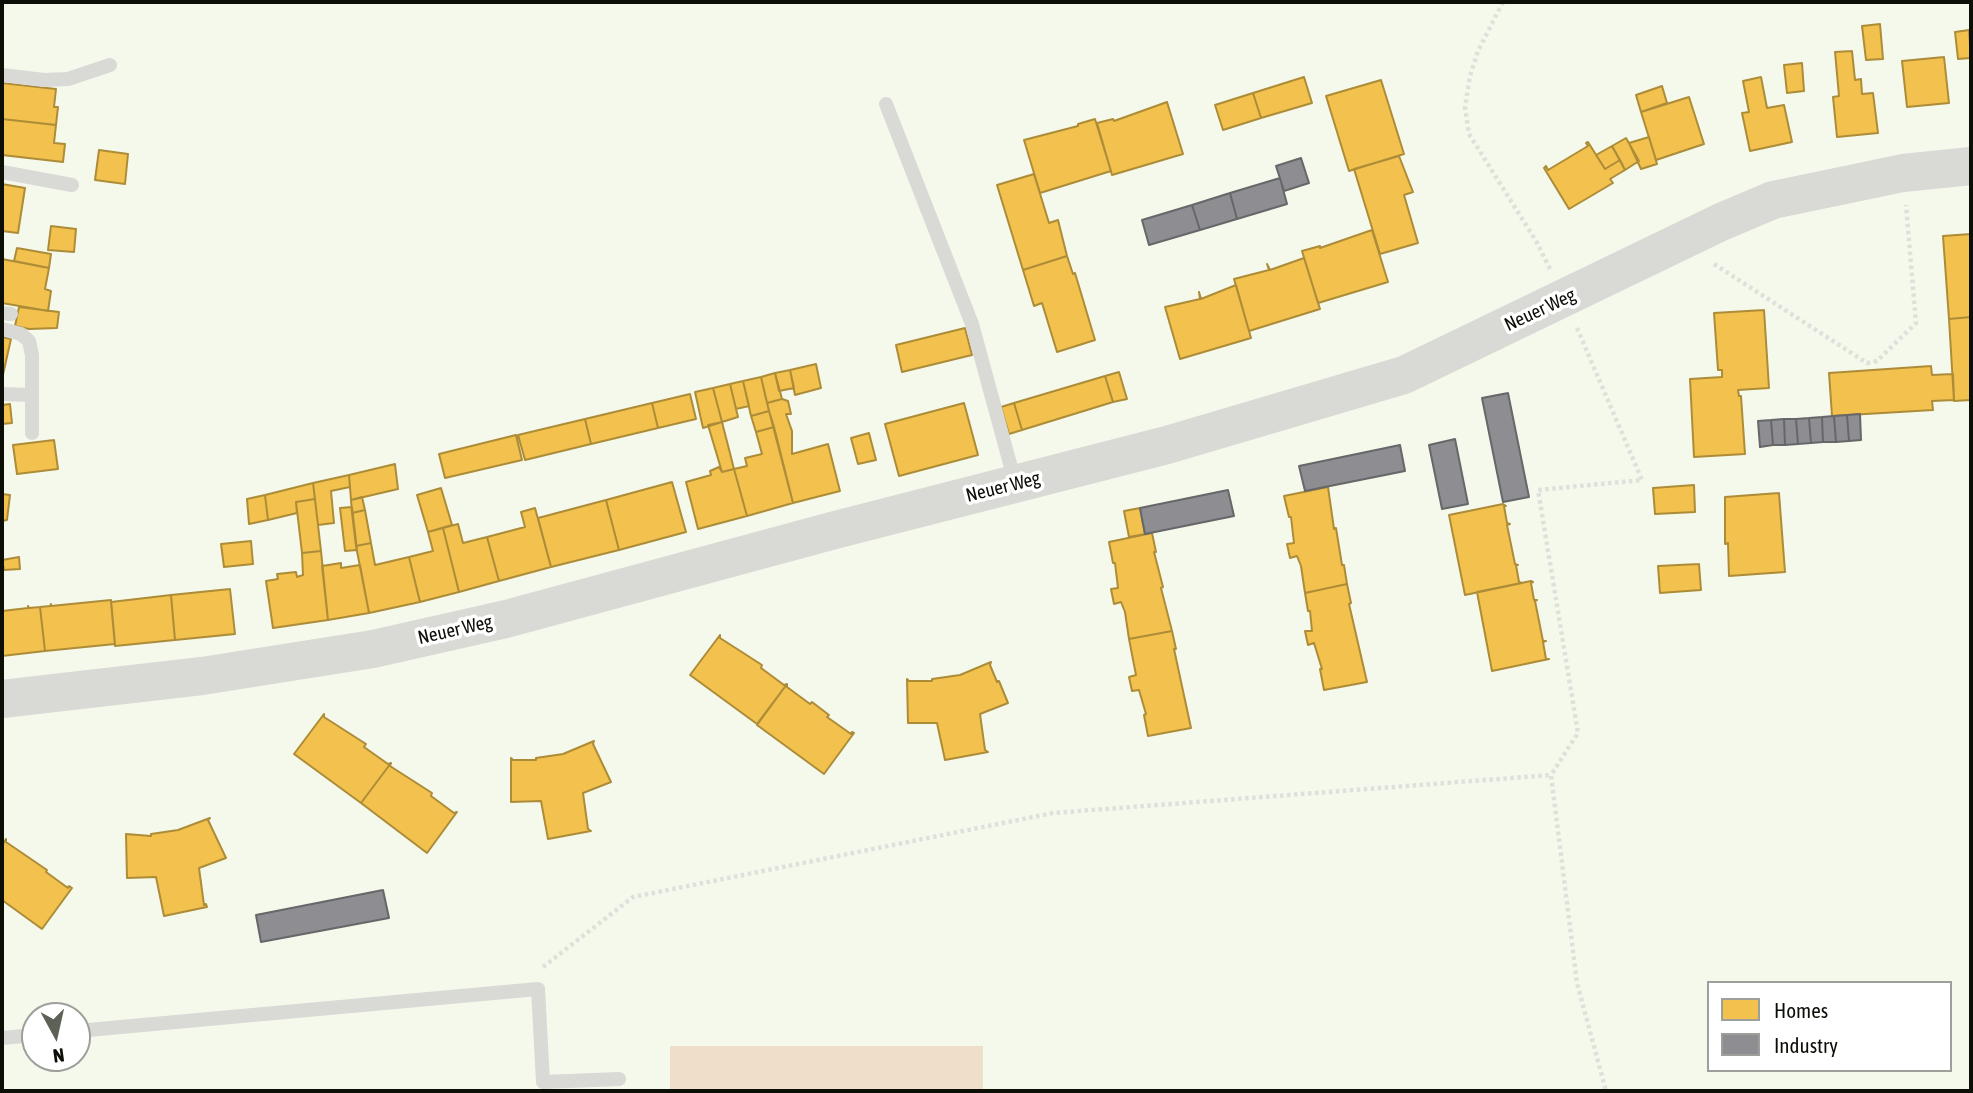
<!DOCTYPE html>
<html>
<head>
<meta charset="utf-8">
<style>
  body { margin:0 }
  #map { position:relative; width:1973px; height:1093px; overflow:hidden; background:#f5f9ec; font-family:"Asap Condensed",sans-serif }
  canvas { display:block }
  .frame { position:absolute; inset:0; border:4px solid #0b0f06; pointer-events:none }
  .legend { position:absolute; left:1707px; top:981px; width:245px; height:91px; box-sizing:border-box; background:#fff; border:2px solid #9d9f9b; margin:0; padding:9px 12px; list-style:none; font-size:21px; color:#0b0f06 }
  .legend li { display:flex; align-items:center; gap:14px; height:35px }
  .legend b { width:35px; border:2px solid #9d9f9b }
  .north { position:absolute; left:21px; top:1002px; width:70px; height:70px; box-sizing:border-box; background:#fff; border:2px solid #9d9f9b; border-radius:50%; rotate:172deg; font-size:19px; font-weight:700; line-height:28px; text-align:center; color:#0b0f06 }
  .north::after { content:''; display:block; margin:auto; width:24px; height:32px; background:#5d6156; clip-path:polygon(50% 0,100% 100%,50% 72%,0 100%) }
</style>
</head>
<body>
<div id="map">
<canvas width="1973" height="1093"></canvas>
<div class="frame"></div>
<ul class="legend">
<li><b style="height:19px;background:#f2c14e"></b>Homes</li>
<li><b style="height:19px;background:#8d8d92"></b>Industry</li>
</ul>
<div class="north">N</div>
</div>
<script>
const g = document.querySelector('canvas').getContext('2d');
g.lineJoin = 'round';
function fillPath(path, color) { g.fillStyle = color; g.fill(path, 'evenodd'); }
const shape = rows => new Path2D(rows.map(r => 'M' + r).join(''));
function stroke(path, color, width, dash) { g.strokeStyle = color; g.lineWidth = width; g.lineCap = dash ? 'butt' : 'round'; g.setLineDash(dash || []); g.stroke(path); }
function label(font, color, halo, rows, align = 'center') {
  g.font = font + ' "Asap Condensed",sans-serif'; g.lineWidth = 7; g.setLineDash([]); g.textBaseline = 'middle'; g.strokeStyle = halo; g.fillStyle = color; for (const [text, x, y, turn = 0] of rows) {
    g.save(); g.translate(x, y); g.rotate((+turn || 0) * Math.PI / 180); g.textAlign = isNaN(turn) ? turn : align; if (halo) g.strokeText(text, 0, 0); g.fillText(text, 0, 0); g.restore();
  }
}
const green = shape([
  [670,1046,983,1046,983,1091,670,1091]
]);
const homes = shape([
  [1880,24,1883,59,1866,60,1862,26,1880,24],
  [1969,30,1971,58,1958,59,1955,32,1969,30],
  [1852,51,1855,80,1861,79,1862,94,1873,93,1878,133,1837,137,1833,97,1839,96,1835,52,1852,51],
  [1944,57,1949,103,1907,107,1902,61,1944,57],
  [1802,63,1804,91,1787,93,1784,65,1802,63],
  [1304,77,1312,103,1261,118,1253,93,1304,77],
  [1761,77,1767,108,1784,105,1792,142,1750,151,1742,113,1749,112,1743,81,1761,77],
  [1381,80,1404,154,1349,171,1326,96,1381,80],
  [2,83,56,89,54,107,58,107,56,125,2,119,2,83],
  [1662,86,1667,103,1641,112,1636,95,1662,86],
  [1253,93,1261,118,1223,130,1215,105,1253,93],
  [1689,97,1704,144,1656,160,1641,112,1689,97],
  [1167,102,1183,154,1112,175,1097,123,1113,119,1114,121,1167,102],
  [2,119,56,125,54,143,65,144,63,162,2,155,2,119],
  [1095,119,1111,171,1040,193,1024,140,1078,126,1078,124,1095,119],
  [1649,137,1657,164,1641,169,1629,143,1649,137],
  [1626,138,1639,161,1625,170,1612,146,1626,138],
  [1588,142,1605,169,1620,160,1625,170,1610,179,1613,183,1569,209,1544,168,1546,166,1548,170,1588,146,1586,143,1588,142],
  [1612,146,1620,160,1605,169,1596,155,1612,146],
  [99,150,128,154,125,184,95,180,99,150],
  [1399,156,1413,192,1404,195,1418,243,1380,254,1354,169,1399,156],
  [1034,174,1049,223,1058,220,1067,256,1023,270,997,185,1034,174],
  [2,184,25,188,18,233,2,231,2,184],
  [51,226,76,229,74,252,48,250,51,226],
  [1372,230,1388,282,1318,303,1302,251,1320,246,1320,248,1372,230],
  [1971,234,1971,317,1949,319,1943,236,1971,234],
  [17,248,51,254,49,268,14,261,17,248],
  [1067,256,1073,274,1075,273,1095,340,1057,352,1042,303,1034,306,1023,270,1067,256],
  [1304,258,1320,309,1249,331,1234,279,1269,270,1267,264,1270,270,1304,258],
  [2,259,49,268,45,289,51,291,48,311,2,303,2,259],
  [1236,285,1251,338,1180,359,1165,307,1200,299,1199,292,1201,299,1236,285],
  [19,307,59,312,57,328,29,329,15,326,19,307],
  [1764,310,1769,388,1738,390,1739,396,1741,396,1745,454,1694,457,1690,379,1722,377,1722,370,1718,370,1714,313,1764,310],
  [1971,317,1971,400,1954,401,1949,319,1971,317],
  [965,328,972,355,902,372,896,345,965,328],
  [2,337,11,339,2,379,2,337],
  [816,364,821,388,795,395,790,370,816,364],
  [1931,366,1932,375,1953,374,1954,400,1932,401,1933,410,1832,416,1829,373,1931,366],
  [790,370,794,388,779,391,775,373,790,370],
  [1119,372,1127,399,1113,402,1105,376,1119,372],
  [775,373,782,399,767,403,761,377,775,373],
  [1105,376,1113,402,1022,430,1014,403,1105,376],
  [761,377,769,411,751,416,743,381,761,377],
  [743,381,749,406,736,409,730,384,743,381],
  [730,384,738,417,722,422,713,388,730,384],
  [713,388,722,422,703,428,695,392,713,388],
  [690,394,696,419,658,428,652,403,690,394],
  [782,399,788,401,791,414,786,414,792,431,792,454,828,444,840,491,793,503,767,403,782,399],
  [652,403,658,428,591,444,585,419,652,403],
  [964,403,978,455,899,476,885,424,964,403],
  [1014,403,1022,430,1009,434,1001,407,1014,403],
  [10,404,12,423,2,424,2,405,10,404],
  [769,411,774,427,756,432,751,416,769,411],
  [585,419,591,444,525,460,518,435,585,419],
  [722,422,734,469,722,472,708,425,722,422],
  [774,427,793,503,747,516,734,469,747,466,745,458,762,454,756,432,774,427],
  [869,433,876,460,858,464,851,438,869,433],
  [516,435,522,460,445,478,439,454,516,435],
  [54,440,58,469,17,474,13,445,54,440],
  [395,464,398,489,351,500,349,475,395,464],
  [719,467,722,472,734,469,747,516,698,529,686,482,711,475,710,471,719,467],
  [349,475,350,487,331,491,334,523,318,525,313,483,349,475],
  [672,482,686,532,619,550,606,500,672,482],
  [313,483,315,499,296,502,297,513,268,520,265,495,313,483],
  [1694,485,1695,512,1655,514,1653,488,1694,485],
  [1328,487,1334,529,1336,528,1342,565,1344,565,1347,584,1305,593,1301,566,1297,556,1290,558,1287,544,1294,543,1291,517,1289,517,1284,496,1328,487],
  [441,488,452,525,428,532,417,495,441,488],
  [1779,493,1785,572,1729,576,1728,543,1725,544,1725,497,1779,493],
  [2,494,10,495,7,520,2,521,2,494],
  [265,495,268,520,249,524,247,499,265,495],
  [362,497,365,510,352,513,351,500,362,497],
  [315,499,321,551,302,553,296,502,315,499],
  [606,500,619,550,551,567,538,518,606,500],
  [1503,504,1506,506,1504,506,1507,523,1510,524,1507,525,1515,564,1518,565,1516,565,1519,582,1522,583,1465,595,1449,515,1503,504],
  [352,507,357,550,345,551,340,508,352,507],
  [535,508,551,567,499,581,487,537,525,527,521,512,535,508],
  [1140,508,1145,534,1129,537,1124,511,1140,508],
  [365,510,371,543,356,546,352,513,365,510],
  [458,524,463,543,487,537,499,581,459,592,443,528,458,524],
  [443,528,459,592,420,602,409,557,433,551,428,532,443,528],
  [1152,533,1156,552,1154,552,1163,587,1161,588,1172,631,1129,639,1125,612,1121,602,1114,604,1111,589,1118,588,1115,563,1113,563,1109,542,1152,533],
  [251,541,253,564,224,567,221,544,251,541],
  [371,543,375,565,409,557,420,602,369,613,356,546,371,543],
  [321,551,328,620,273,628,266,581,278,579,277,574,296,572,297,577,303,575,302,553,321,551],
  [19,557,20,569,4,570,2,560,19,557],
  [341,563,341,568,360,565,369,613,328,620,322,566,341,563],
  [1699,564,1701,590,1660,593,1658,566,1699,564],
  [1531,581,1533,582,1531,583,1534,600,1537,600,1535,601,1543,641,1546,641,1543,642,1546,659,1549,659,1492,671,1477,592,1531,581],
  [1347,584,1351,603,1349,604,1367,682,1324,690,1320,669,1322,669,1314,643,1308,645,1305,631,1312,631,1310,611,1308,611,1305,593,1347,584],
  [230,589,235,634,175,640,171,595,230,589],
  [171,595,175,640,115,646,111,602,171,595],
  [111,600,115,644,45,651,40,607,50,606,51,604,51,606,111,600],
  [28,606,29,608,40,607,45,651,2,656,2,611,28,608,28,606],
  [1172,631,1176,649,1174,649,1191,728,1148,736,1144,715,1146,714,1139,690,1132,691,1129,677,1136,675,1129,639,1172,631],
  [720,635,720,638,762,665,761,668,784,685,787,684,757,724,690,675,720,635],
  [991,662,990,665,997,682,999,681,1008,703,980,714,985,750,988,752,945,760,937,723,908,723,907,679,909,681,932,681,932,679,960,675,991,662],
  [787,684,787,687,810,704,812,702,829,715,827,717,851,734,852,732,854,733,824,774,757,725,787,684],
  [324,714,324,717,366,744,364,747,388,764,391,763,361,803,294,754,324,714],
  [594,741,593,744,611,782,583,793,588,829,591,831,548,839,541,801,511,802,511,758,513,760,536,760,536,758,563,754,594,741],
  [391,763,390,766,432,793,431,796,454,813,457,812,427,853,361,803,391,763],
  [210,818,208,820,226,858,199,868,204,905,206,904,207,907,164,916,156,877,127,878,126,834,151,836,151,834,178,830,210,818],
  [6,839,6,842,47,870,46,872,68,888,69,886,72,888,42,929,2,900,2,845,6,839]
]);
const industry = shape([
  [1301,158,1309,183,1284,191,1276,166,1301,158],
  [1280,178,1287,204,1237,219,1230,193,1280,178],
  [1230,193,1237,219,1200,230,1192,205,1230,193],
  [1192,205,1200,230,1149,245,1142,220,1192,205],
  [1508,393,1529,497,1503,502,1482,398,1508,393],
  [1860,414,1861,440,1849,441,1847,415,1860,414],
  [1847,415,1849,441,1836,442,1834,416,1847,415],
  [1834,416,1836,442,1823,442,1822,417,1834,416],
  [1822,417,1823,442,1811,443,1809,418,1822,417],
  [1809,418,1811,443,1798,444,1796,419,1809,418],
  [1784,419,1785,445,1773,445,1771,420,1784,419],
  [1784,419,1796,419,1798,444,1785,445,1784,419],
  [1771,420,1773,445,1760,447,1758,421,1771,420],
  [1455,439,1468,504,1442,509,1429,445,1455,439],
  [1400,445,1405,471,1305,491,1299,466,1400,445],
  [1228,490,1234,516,1145,534,1140,508,1228,490],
  [383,890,389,918,261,942,256,915,383,890]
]);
const path = shape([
  [1503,2,1478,51,1470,76,1465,107,1469,134,1536,241,1550,269],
  [1714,264,1867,363,1877,361,1916,323,1906,205],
  [1577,328,1642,480,1538,490,1578,733,1551,775,1577,983,1606,1091],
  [543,967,633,897,1053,813,1551,775]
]);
const lane = shape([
  [2,75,44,80,68,79,110,65],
  [886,104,972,324,1015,482],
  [2,172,72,185],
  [2,313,11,314],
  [2,329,21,334,29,341,32,355,32,433],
  [2,394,32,395],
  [77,1031,538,989,543,1082,619,1079],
  [2,1038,35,1035]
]);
const secondary = shape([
  [2,699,202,676,373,649,506,619,835,530,1167,445,1404,375,1721,222,1773,200,1903,173,1971,166]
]);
const streetNames = [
  ["Neuer Weg",1540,310,-25],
  ["Neuer Weg",1003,487,-14],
  ["Neuer Weg",455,630,-13]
];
fillPath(green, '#eedeca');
fillPath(homes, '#f2c14e');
stroke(homes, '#ad8c38', 2);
fillPath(industry, '#8d8d92');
stroke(industry, '#666768', 2);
stroke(path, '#dfe0dc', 4.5, [3.5, 3.5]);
stroke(lane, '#d9d9d6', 14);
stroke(secondary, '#d9d9d6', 38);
label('19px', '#0b0f06', '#fff', streetNames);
</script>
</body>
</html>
